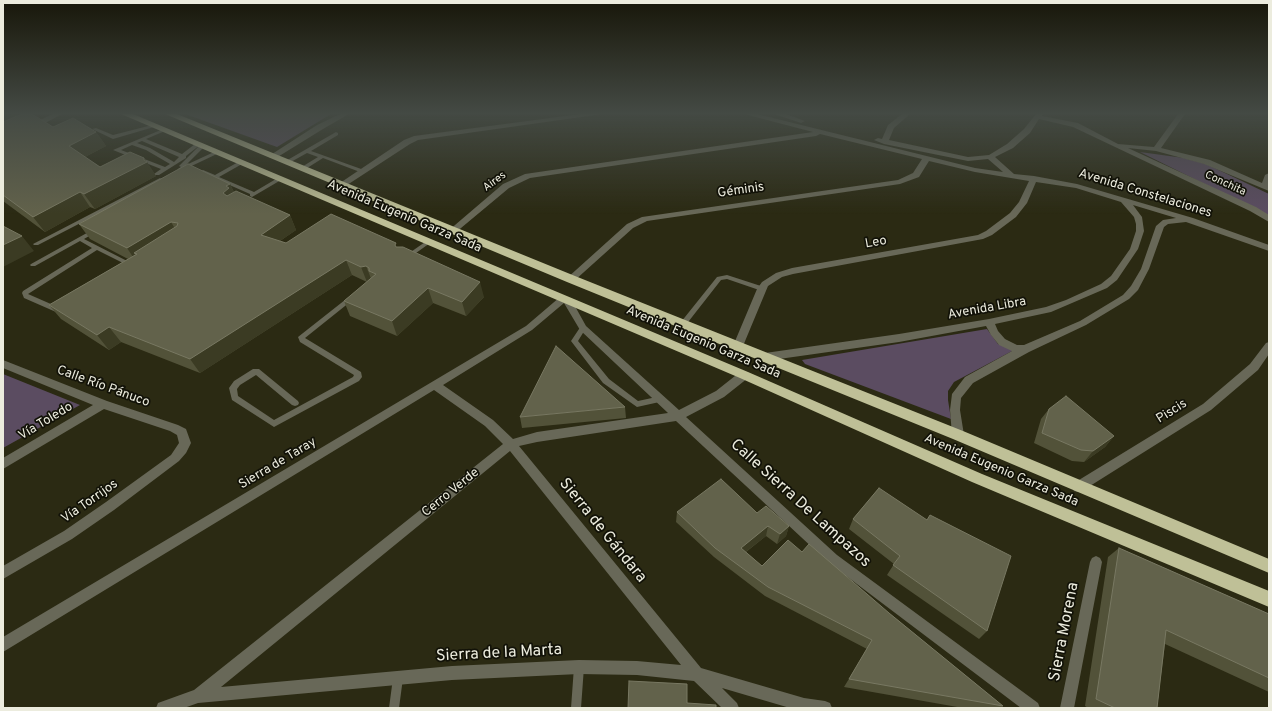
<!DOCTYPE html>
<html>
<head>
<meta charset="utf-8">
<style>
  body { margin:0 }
  #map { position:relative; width:1272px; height:711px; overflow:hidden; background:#2b2a13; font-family:Overpass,sans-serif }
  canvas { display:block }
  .frame { position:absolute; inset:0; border:4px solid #ececde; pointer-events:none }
</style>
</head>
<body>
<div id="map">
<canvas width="1272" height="711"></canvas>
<div class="frame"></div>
</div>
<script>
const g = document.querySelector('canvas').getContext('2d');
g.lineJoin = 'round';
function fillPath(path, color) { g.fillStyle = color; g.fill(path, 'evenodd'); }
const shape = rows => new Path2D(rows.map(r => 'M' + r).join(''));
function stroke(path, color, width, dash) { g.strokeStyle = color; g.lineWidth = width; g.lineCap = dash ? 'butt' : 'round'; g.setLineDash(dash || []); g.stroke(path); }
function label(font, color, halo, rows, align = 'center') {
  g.font = font + ' Overpass,sans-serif'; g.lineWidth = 3.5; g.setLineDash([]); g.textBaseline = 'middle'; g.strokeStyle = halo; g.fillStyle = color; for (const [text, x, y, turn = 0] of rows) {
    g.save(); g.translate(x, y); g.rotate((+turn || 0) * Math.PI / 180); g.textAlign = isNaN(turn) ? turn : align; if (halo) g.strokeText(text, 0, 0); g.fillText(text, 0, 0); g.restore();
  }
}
const green = shape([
  [185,114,331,114,277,147],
  [1140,152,1184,158,1206,164,1269,194,1269,216],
  [987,329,998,344,1014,350,954,382,948,391,948,400,951,419,805,364,802,360],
  [3,374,80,405,3,448]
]);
const lane = shape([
  [152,125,154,126,154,127,113,139,92,129,96,128,113,135,152,125],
  [163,129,165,130,165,131,146,139,182,154,195,144,197,143,200,145,186,156,186,158,159,175,155,175,154,174,161,169,113,150,163,129],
  [142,141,179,157,174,162,150,148,137,143,142,141],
  [132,145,146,150,170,164,165,167,121,150,132,145],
  [336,132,338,133,338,135,311,151,364,170,364,172,360,172,323,158,304,170,300,170,300,168,318,157,307,153,289,163,287,164,284,162,336,132],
  [201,145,204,147,186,165,214,152,216,151,219,153,183,170,179,170,178,169,181,167,179,166,199,146,201,145],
  [240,161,243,163,242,164,219,177,254,192,276,179,278,178,281,180,252,197,250,196,250,194,200,172,203,170,215,175,240,161],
  [160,178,163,180,162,181,38,245,34,245,33,244,160,178],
  [94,229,97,231,96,232,84,239,133,264,134,265,133,266,129,266,97,250,28,294,60,308,61,310,60,312,56,312,24,298,22,293,23,291,92,248,80,241,35,266,31,266,30,265,31,264,94,229],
  [428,240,430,241,431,242,430,243,409,258,405,258,404,257,405,256,428,240],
  [727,275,764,287,765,289,762,291,727,279,721,280,685,326,681,326,680,324,681,322,717,277,727,275],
  [350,296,354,296,355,298,305,338,361,372,362,377,359,381,274,427,232,400,229,388,234,381,253,369,259,369,298,401,299,403,298,405,295,406,292,405,256,375,240,385,237,389,238,396,274,420,353,377,354,375,300,342,298,337,350,296],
  [581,326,585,326,586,328,578,341,609,379,638,401,661,396,664,397,665,399,664,401,637,407,603,383,571,341,581,326],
  [579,662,582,664,584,667,581,708,571,708,574,667,576,664,579,662],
  [398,673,401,675,403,678,399,708,389,708,393,678,395,675,398,673]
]);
const street = shape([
  [52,114,62,114,34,129,31,129,27,127,52,114],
  [340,114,349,114,323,129,276,158,270,158,269,156,317,125,340,114],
  [580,114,603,114,418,140,410,144,344,187,338,187,337,185,404,140,414,136,580,114],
  [744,114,757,114,975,168,1003,172,988,159,968,161,884,144,874,140,878,138,882,139,888,125,902,114,910,114,894,128,889,140,968,157,989,155,1007,144,1024,129,1036,114,1043,114,1042,116,1078,123,1118,144,1154,147,1178,114,1185,114,1161,148,1210,160,1262,183,1265,175,1269,173,1269,191,1204,164,1156,151,1128,148,1256,207,1269,215,1269,222,1250,211,1073,127,1039,119,1030,133,1013,148,995,157,1014,174,1034,176,1077,184,1193,218,1269,245,1269,251,1186,222,1168,224,1164,227,1149,269,1138,290,1129,299,1086,325,1029,352,973,383,961,398,960,410,964,435,962,438,958,440,954,438,952,435,950,410,952,394,965,377,1012,351,999,345,991,335,986,326,899,342,765,361,761,360,760,357,761,354,765,353,899,334,989,319,1046,307,1066,300,1101,284,1111,276,1130,249,1136,231,1136,224,1134,217,1121,202,1076,188,1036,182,1027,203,1016,217,992,235,983,239,793,274,782,277,768,286,743,346,741,349,738,350,735,349,733,346,757,289,762,282,776,273,792,268,978,235,986,231,1010,213,1019,202,1029,181,975,172,929,161,919,177,900,184,647,221,633,228,574,281,571,282,566,279,627,224,642,217,898,180,913,173,922,159,820,134,816,136,530,178,509,188,455,233,449,233,448,231,503,184,525,174,813,132,744,114],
  [1133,205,1176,218,1163,220,1156,226,1141,269,1131,286,1123,295,1080,321,1024,345,1017,345,1005,339,998,331,995,324,1051,312,1107,288,1117,280,1138,249,1144,231,1142,217,1133,205],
  [774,114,786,114,805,121,801,123,774,114],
  [563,296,571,299,586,326,679,410,716,391,740,372,748,372,749,375,748,378,724,397,686,417,837,555,1038,703,1040,708,1021,708,829,563,676,421,537,442,519,446,701,668,804,698,825,701,830,703,832,708,790,708,722,688,737,703,739,708,722,708,694,681,637,675,579,674,452,680,198,703,184,708,156,708,158,703,194,690,503,444,485,426,434,390,3,652,3,637,526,326,560,297,563,296],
  [564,303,580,330,668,413,537,432,513,439,493,420,443,385,532,330,564,303],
  [510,451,681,665,637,661,579,660,452,666,221,687,510,451],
  [1269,342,1269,354,1258,370,1211,410,1082,491,1078,492,1074,491,1072,487,1074,483,1203,404,1250,364,1266,343,1269,342],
  [3,360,107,401,178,425,186,429,191,443,186,453,179,461,114,510,72,539,3,579,3,566,64,531,106,502,171,455,179,443,177,435,170,431,104,409,3,469,3,458,93,405,3,368,3,360],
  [1096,556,1100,558,1102,562,1074,708,1060,708,1090,562,1092,558,1096,556]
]);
const highway = shape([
  [121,114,133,114,748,372,982,474,1269,591,1269,607,972,482,740,378,121,114],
  [165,114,177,114,575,276,963,431,1269,559,1269,573,953,439,567,282,165,114]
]);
const wall = shape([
  [3,114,53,127,96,132,106,146,85,157,100,167,144,158,156,176,95,209,90,207,45,232,3,201],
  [230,184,234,192,290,215,296,230,280,241,286,243,397,247,484,297,466,316,433,303,397,336,350,316,344,301,367,282,352,275,200,373,121,342,109,350,61,319,49,305,128,259,90,239,79,224],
  [625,407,626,418,522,428,520,417],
  [1049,409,1114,436,1105,447,1084,462,1072,461,1034,443,1041,419],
  [879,488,987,631,979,639,887,575,894,564,849,529,853,519],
  [677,512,757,513,789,526,786,536,777,544,766,536,746,552,762,566,802,552,889,613,1003,706,1000,708,963,708,844,687,867,649,765,596,714,557,676,522],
  [1119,548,1269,614,1269,692,1165,644,1157,708,1088,708,1085,706,1108,557]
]);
const shadedWall = shape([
  [3,114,31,114,3,133],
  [96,132,106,146,79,160,69,146],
  [144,158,146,162,147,162,156,176,95,209,84,194],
  [230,184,237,199,231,207,223,193,226,186],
  [80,192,90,207,45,232,33,217],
  [290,215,296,230,268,249,261,235],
  [171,222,180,237,137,254,134,253,140,261,137,263,127,248],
  [22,236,34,251,3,267,3,245],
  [346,260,352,275,200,373,190,359],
  [366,266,372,281,367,282,361,267],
  [480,282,484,297,466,316,462,302],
  [428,288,433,303,397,336,392,321],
  [109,327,121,342,109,350,97,335],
  [1114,436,1105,447,1084,462,1093,451],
  [768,526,766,536,739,557,741,548],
  [789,526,786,536,777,544,780,534]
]);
const building = shape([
  [22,114,32,114,53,127,73,118,96,132,69,146,100,167,130,152,144,158,144,160,147,162,84,194,80,192,33,217,3,195,3,122,22,114],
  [188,164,230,184,226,186,229,188,223,193,227,196,236,191,290,215,261,235,286,243,331,214,396,243,395,245,396,247,403,247,480,282,462,302,428,288,392,321,344,301,376,274,369,271,369,268,366,266,361,267,346,260,190,359,109,327,97,335,49,305,137,254,134,253,177,226,178,223,171,222,127,248,79,224,188,164],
  [3,226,22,236,3,245,3,226],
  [556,346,625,407,520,417,556,346],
  [1066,396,1114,436,1093,451,1081,450,1042,433,1049,409,1066,396],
  [721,479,757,513,766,506,789,526,780,534,768,526,741,548,762,566,788,540,802,552,809,544,889,613,1003,706,849,679,872,640,768,587,715,548,677,512,721,479],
  [879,488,927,520,930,515,1011,556,987,631,893,565,900,556,853,519,879,488],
  [1119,548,1269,614,1269,678,1166,630,1157,708,1115,708,1096,699,1119,548],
  [629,681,687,684,687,703,716,705,716,708,628,708,629,681]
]);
const farStreetnames = [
  ["Aires",495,182,-36],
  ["Conchita",1225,184,25]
];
const streetNames = [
  ["Géminis",741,191,-8],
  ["Avenida Constelaciones",1145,194,17],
  ["Avenida Eugenio Garza Sada",404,217,23],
  ["Leo",876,243,-10],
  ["Avenida Libra",987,309,-10],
  ["Avenida Eugenio Garza Sada",703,343,23],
  ["Calle Río Pánuco",103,387,20],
  ["Piscis",1172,412,-32],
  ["Vía Toledo",46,422,-31],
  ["Sierra de Taray",278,464,-31],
  ["Avenida Eugenio Garza Sada",1001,471,23],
  ["Cerro Verde",451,493,-39],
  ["Vía Torrijos",90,502,-35]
];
const nearStreetnames = [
  ["Calle Sierra De Lampazos",800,504,42],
  ["Sierra de Gándara",602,531,51],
  ["Sierra Morena",1065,632,-79],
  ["Sierra de la Marta",499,654,-3]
];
fillPath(green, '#5b4c61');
fillPath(lane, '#686858');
fillPath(street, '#686858');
fillPath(highway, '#bfc097');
fillPath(wall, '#525239');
fillPath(shadedWall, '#3b3b23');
fillPath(building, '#62624b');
stroke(building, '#787862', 1);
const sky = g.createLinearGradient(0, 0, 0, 214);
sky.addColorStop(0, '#18170a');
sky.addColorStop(0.53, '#444a44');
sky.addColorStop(1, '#444a4400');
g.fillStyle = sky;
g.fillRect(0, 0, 1272, 214);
label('11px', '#ececde', '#121208', farStreetnames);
label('13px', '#ececde', '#121208', streetNames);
label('16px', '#ececde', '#121208', nearStreetnames);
</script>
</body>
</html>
